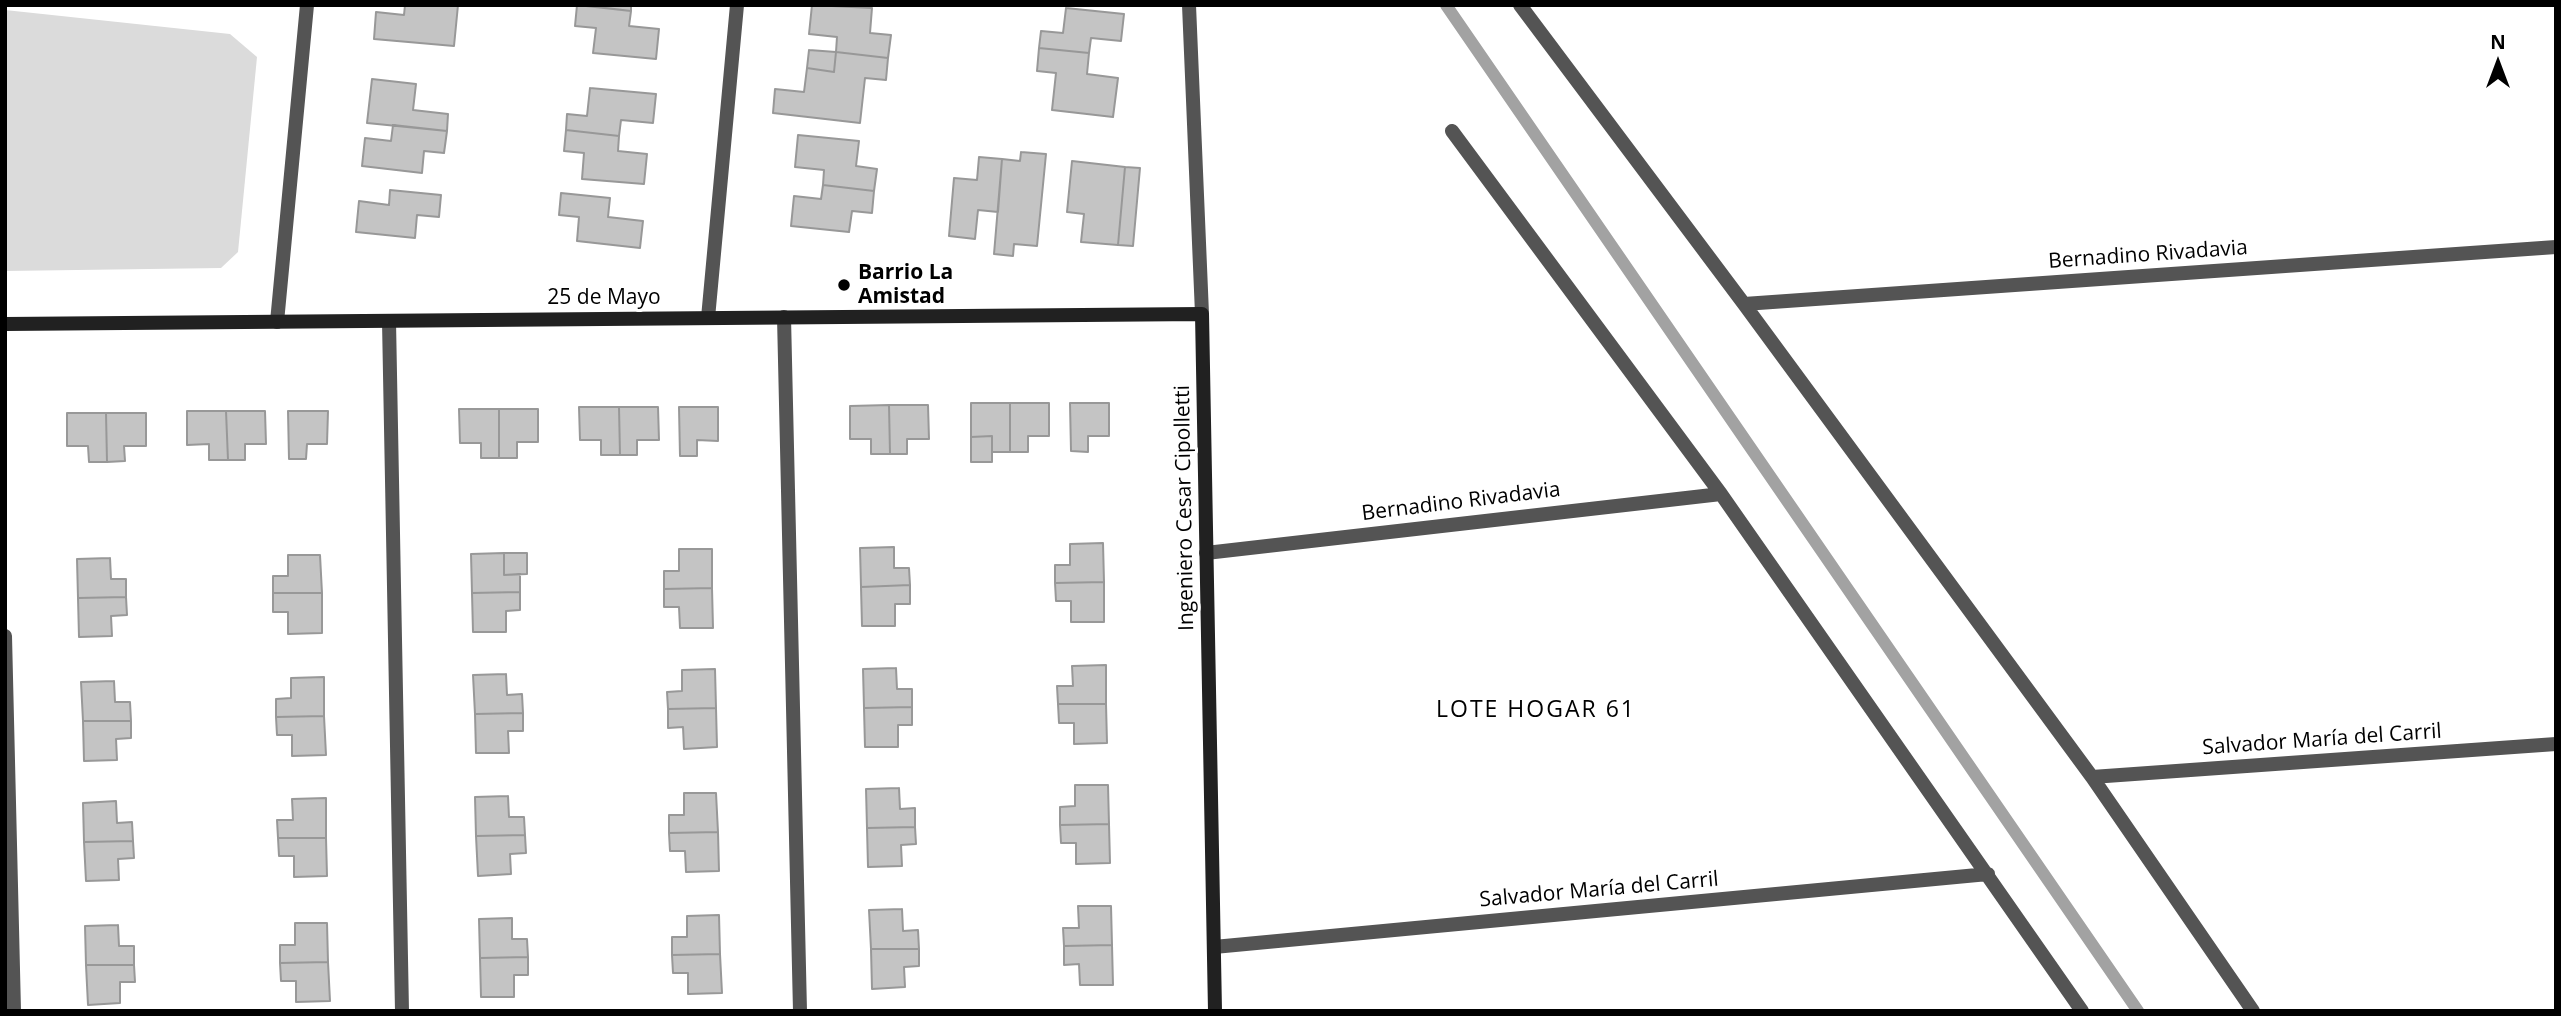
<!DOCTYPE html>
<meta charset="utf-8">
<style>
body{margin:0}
#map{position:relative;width:2561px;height:1016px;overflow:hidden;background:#fff;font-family:"Open Sans",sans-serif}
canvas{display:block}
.frame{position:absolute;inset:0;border:7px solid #000;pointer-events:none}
.north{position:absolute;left:2463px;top:28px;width:70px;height:70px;-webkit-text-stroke:5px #fff;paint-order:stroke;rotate:0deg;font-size:19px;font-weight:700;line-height:28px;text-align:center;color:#000}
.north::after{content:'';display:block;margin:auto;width:24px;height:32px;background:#000;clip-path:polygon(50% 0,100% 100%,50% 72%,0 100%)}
</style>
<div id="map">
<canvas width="2561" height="1016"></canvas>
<div class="frame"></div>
<div class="north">N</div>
</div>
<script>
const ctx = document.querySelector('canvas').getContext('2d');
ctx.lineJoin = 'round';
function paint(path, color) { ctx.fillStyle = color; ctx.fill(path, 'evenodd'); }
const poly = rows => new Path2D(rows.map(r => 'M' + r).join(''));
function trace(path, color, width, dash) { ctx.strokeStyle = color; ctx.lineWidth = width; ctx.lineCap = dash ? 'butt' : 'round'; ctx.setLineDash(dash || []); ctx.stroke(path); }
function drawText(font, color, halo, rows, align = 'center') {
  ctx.font = font + ' "Open Sans",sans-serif'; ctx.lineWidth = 6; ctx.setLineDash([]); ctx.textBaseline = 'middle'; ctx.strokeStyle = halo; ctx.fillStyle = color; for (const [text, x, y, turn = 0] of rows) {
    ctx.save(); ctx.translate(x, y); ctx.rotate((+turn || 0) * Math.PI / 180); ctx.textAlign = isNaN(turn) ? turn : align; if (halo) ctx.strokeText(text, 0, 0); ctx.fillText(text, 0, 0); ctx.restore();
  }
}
paint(poly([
 [5,10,230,34,257,57,238,252,221,268,5,271]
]), '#dbdbdb');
trace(poly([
 [1446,5,2138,1011]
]), '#a2a2a2', 12);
const building = poly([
 [405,5,458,5,454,46,374,39,376,12,404,15,405,5],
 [577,5,631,11,629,26,659,29,656,59,593,53,596,28,575,26,577,5],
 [581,5,631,5,631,11,581,5],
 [812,5,872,8,870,33,891,35,888,58,836,52,837,37,809,34,812,5],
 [1066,8,1124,14,1121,41,1091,38,1089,53,1039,48,1041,31,1063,33,1066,8],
 [1039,48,1089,53,1087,74,1118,78,1113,117,1052,110,1056,73,1037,71,1039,48],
 [809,50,836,52,834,72,807,68,809,50],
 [836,52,888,58,886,80,865,78,860,123,773,113,775,89,804,92,807,68,834,72,836,52],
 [372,79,416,84,413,110,448,114,447,131,367,123,372,79],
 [590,88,656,94,653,123,621,120,619,136,566,130,567,114,587,116,590,88],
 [393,125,447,131,444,153,424,151,422,173,362,166,365,138,391,141,393,125],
 [566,130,619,136,618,151,647,154,644,184,582,179,584,153,564,151,566,130],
 [798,135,859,141,856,166,877,169,874,191,823,185,824,170,795,167,798,135],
 [1021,152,1046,154,1037,246,1014,244,1013,256,994,254,1002,159,1020,161,1021,152],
 [979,157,1002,159,998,212,978,210,975,239,949,236,954,178,977,180,979,157],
 [1072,161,1125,167,1118,245,1081,242,1084,214,1067,212,1072,161],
 [1125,167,1140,168,1133,246,1118,245,1125,167],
 [823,185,874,191,872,213,852,211,849,232,791,226,794,196,821,199,823,185],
 [390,190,441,195,439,217,417,215,415,238,356,232,359,201,389,205,390,190],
 [561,193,610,198,608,217,643,221,640,248,577,241,579,217,559,215,561,193],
 [971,403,1010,403,1010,452,992,452,992,436,971,437,971,403],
 [1010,403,1049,403,1049,436,1028,436,1028,452,1010,452,1010,403],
 [1070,403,1109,403,1109,436,1088,436,1088,452,1071,451,1070,403],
 [889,405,928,405,929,439,907,439,907,454,890,454,889,405],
 [889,405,890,454,871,454,871,439,850,439,850,406,889,405],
 [579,407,619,407,620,455,601,455,601,440,580,440,579,407],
 [619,407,658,407,659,440,637,440,637,455,620,455,619,407],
 [679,407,718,407,718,441,697,440,697,456,680,456,679,407],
 [459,409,499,409,499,458,481,458,481,443,460,443,459,409],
 [499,409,538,409,538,442,517,442,517,458,499,458,499,409],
 [187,411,226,411,228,460,209,460,209,444,187,445,187,411],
 [226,411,265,411,266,444,245,444,245,460,228,460,226,411],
 [288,411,328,411,327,444,307,444,306,459,289,459,288,411],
 [67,413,106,413,107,462,89,462,88,446,67,446,67,413],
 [106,413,146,413,146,446,124,446,125,461,107,462,106,413],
 [992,436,992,462,971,462,971,437,992,436],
 [1103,543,1104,582,1055,583,1055,565,1070,565,1070,544,1103,543],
 [894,547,894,568,909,568,910,585,861,587,860,548,894,547],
 [679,549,712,549,712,588,664,589,664,571,679,571,679,549],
 [504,553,527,553,527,574,504,575,504,553],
 [504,553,504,575,520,574,520,592,472,593,471,554,504,553],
 [288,555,320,555,322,593,273,593,273,576,288,576,288,555],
 [110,558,111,579,126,579,126,597,78,598,77,559,110,558],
 [1104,582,1104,622,1071,622,1071,601,1056,601,1055,583,1104,582],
 [910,585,910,604,895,604,895,626,862,626,861,587,910,585],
 [712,588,713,628,680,628,679,607,664,607,664,589,712,588],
 [520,592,520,610,506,611,506,632,473,632,472,593,520,592],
 [273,593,322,593,322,633,288,634,288,612,273,612,273,593],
 [126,597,127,615,111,616,112,636,79,637,78,598,126,597],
 [1106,665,1106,704,1058,704,1057,686,1073,686,1072,666,1106,665],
 [896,668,897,689,912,689,912,707,864,708,863,669,896,668],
 [715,669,716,708,668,709,667,692,682,691,682,670,715,669],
 [506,674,507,695,522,694,523,713,475,714,473,675,506,674],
 [324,677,324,716,276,717,276,699,291,698,291,678,324,677],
 [114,681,115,702,130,702,131,721,83,721,81,682,114,681],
 [1058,704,1106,704,1107,743,1074,744,1074,723,1059,723,1058,704],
 [912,707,912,725,898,725,898,747,865,747,864,708,912,707],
 [716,708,717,747,684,749,683,727,668,728,668,709,716,708],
 [523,713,523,731,508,731,509,753,476,753,475,714,523,713],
 [324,716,326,755,292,756,292,735,277,735,276,717,324,716],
 [83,721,131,721,131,738,116,739,117,760,84,761,83,721],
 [1075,785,1108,785,1109,824,1060,825,1060,807,1075,806,1075,785],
 [899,788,900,809,915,808,915,827,867,828,866,789,899,788],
 [684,793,716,793,718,832,669,833,669,815,684,815,684,793],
 [508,796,509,817,524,817,525,835,476,836,475,797,508,796],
 [326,798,326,838,278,838,277,820,293,820,292,799,326,798],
 [116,801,117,823,132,822,133,841,84,842,83,803,116,801],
 [1109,824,1110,863,1076,864,1076,843,1061,843,1060,825,1109,824],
 [915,827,916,844,901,845,902,866,868,867,867,828,915,827],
 [718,832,719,871,686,872,685,851,670,851,669,833,718,832],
 [525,835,526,853,510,854,511,874,478,876,476,836,525,835],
 [278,838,326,838,327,876,294,877,294,856,279,856,278,838],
 [133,841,134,858,118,859,119,880,86,881,84,842,133,841],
 [1078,906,1111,906,1112,945,1064,946,1063,928,1079,928,1078,906],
 [902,909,903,931,918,930,919,949,871,949,869,910,902,909],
 [719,915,720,954,672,955,672,937,687,937,687,916,719,915],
 [512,918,512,939,527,939,528,957,480,958,479,919,512,918],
 [295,923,327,923,328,962,280,963,280,945,295,945,295,923],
 [118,925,119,946,134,946,134,965,86,965,85,926,118,925],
 [1112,945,1113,985,1080,985,1079,964,1064,965,1064,946,1112,945],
 [871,949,919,949,919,966,904,967,905,987,872,989,871,949],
 [720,954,722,993,688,994,688,973,673,973,672,955,720,954],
 [528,957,528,975,514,975,514,997,481,997,480,958,528,957],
 [328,962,330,1001,296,1002,296,981,281,981,280,963,328,962],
 [86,965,134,965,135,982,120,982,120,1003,88,1005,86,965]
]);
paint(building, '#c4c4c4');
trace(building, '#989898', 2);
trace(poly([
 [1189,5,1202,314],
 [1520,5,1744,304,2092,777,2253,1011],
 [1452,131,1721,494,2082,1011],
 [1744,304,2556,247],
 [784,317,800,1011],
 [708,318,737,5],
 [389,321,402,1011],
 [277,322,307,5],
 [1206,553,1721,494],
 [5,636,14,1011],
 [2092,777,2556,744],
 [1214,947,1988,874]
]), '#545454', 14);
trace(poly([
 [5,324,1202,314,1215,1011]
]), '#212121', 14);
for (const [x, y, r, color] of [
 [844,285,7,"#000"]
]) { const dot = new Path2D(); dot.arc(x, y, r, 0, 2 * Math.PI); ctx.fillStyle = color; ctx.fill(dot); trace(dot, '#fff', 2.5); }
drawText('21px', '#000', '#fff', [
 ["Bernadino Rivadavia",2148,255,-4],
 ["25 de Mayo",604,298],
 ["Bernadino Rivadavia",1461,502,-7],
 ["Ingeniero Cesar Cipolletti",1185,508,-91],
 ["Salvador María del Carril",2322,740,-4],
 ["Salvador María del Carril",1599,890,-5]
]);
drawText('bold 21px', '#000', '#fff', [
 ["Barrio La",858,273],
 ["Amistad",858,297]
], 'left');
ctx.letterSpacing = '2px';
drawText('23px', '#000', '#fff', [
 ["LOTE HOGAR 61",1536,710]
]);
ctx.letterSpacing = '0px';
</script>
